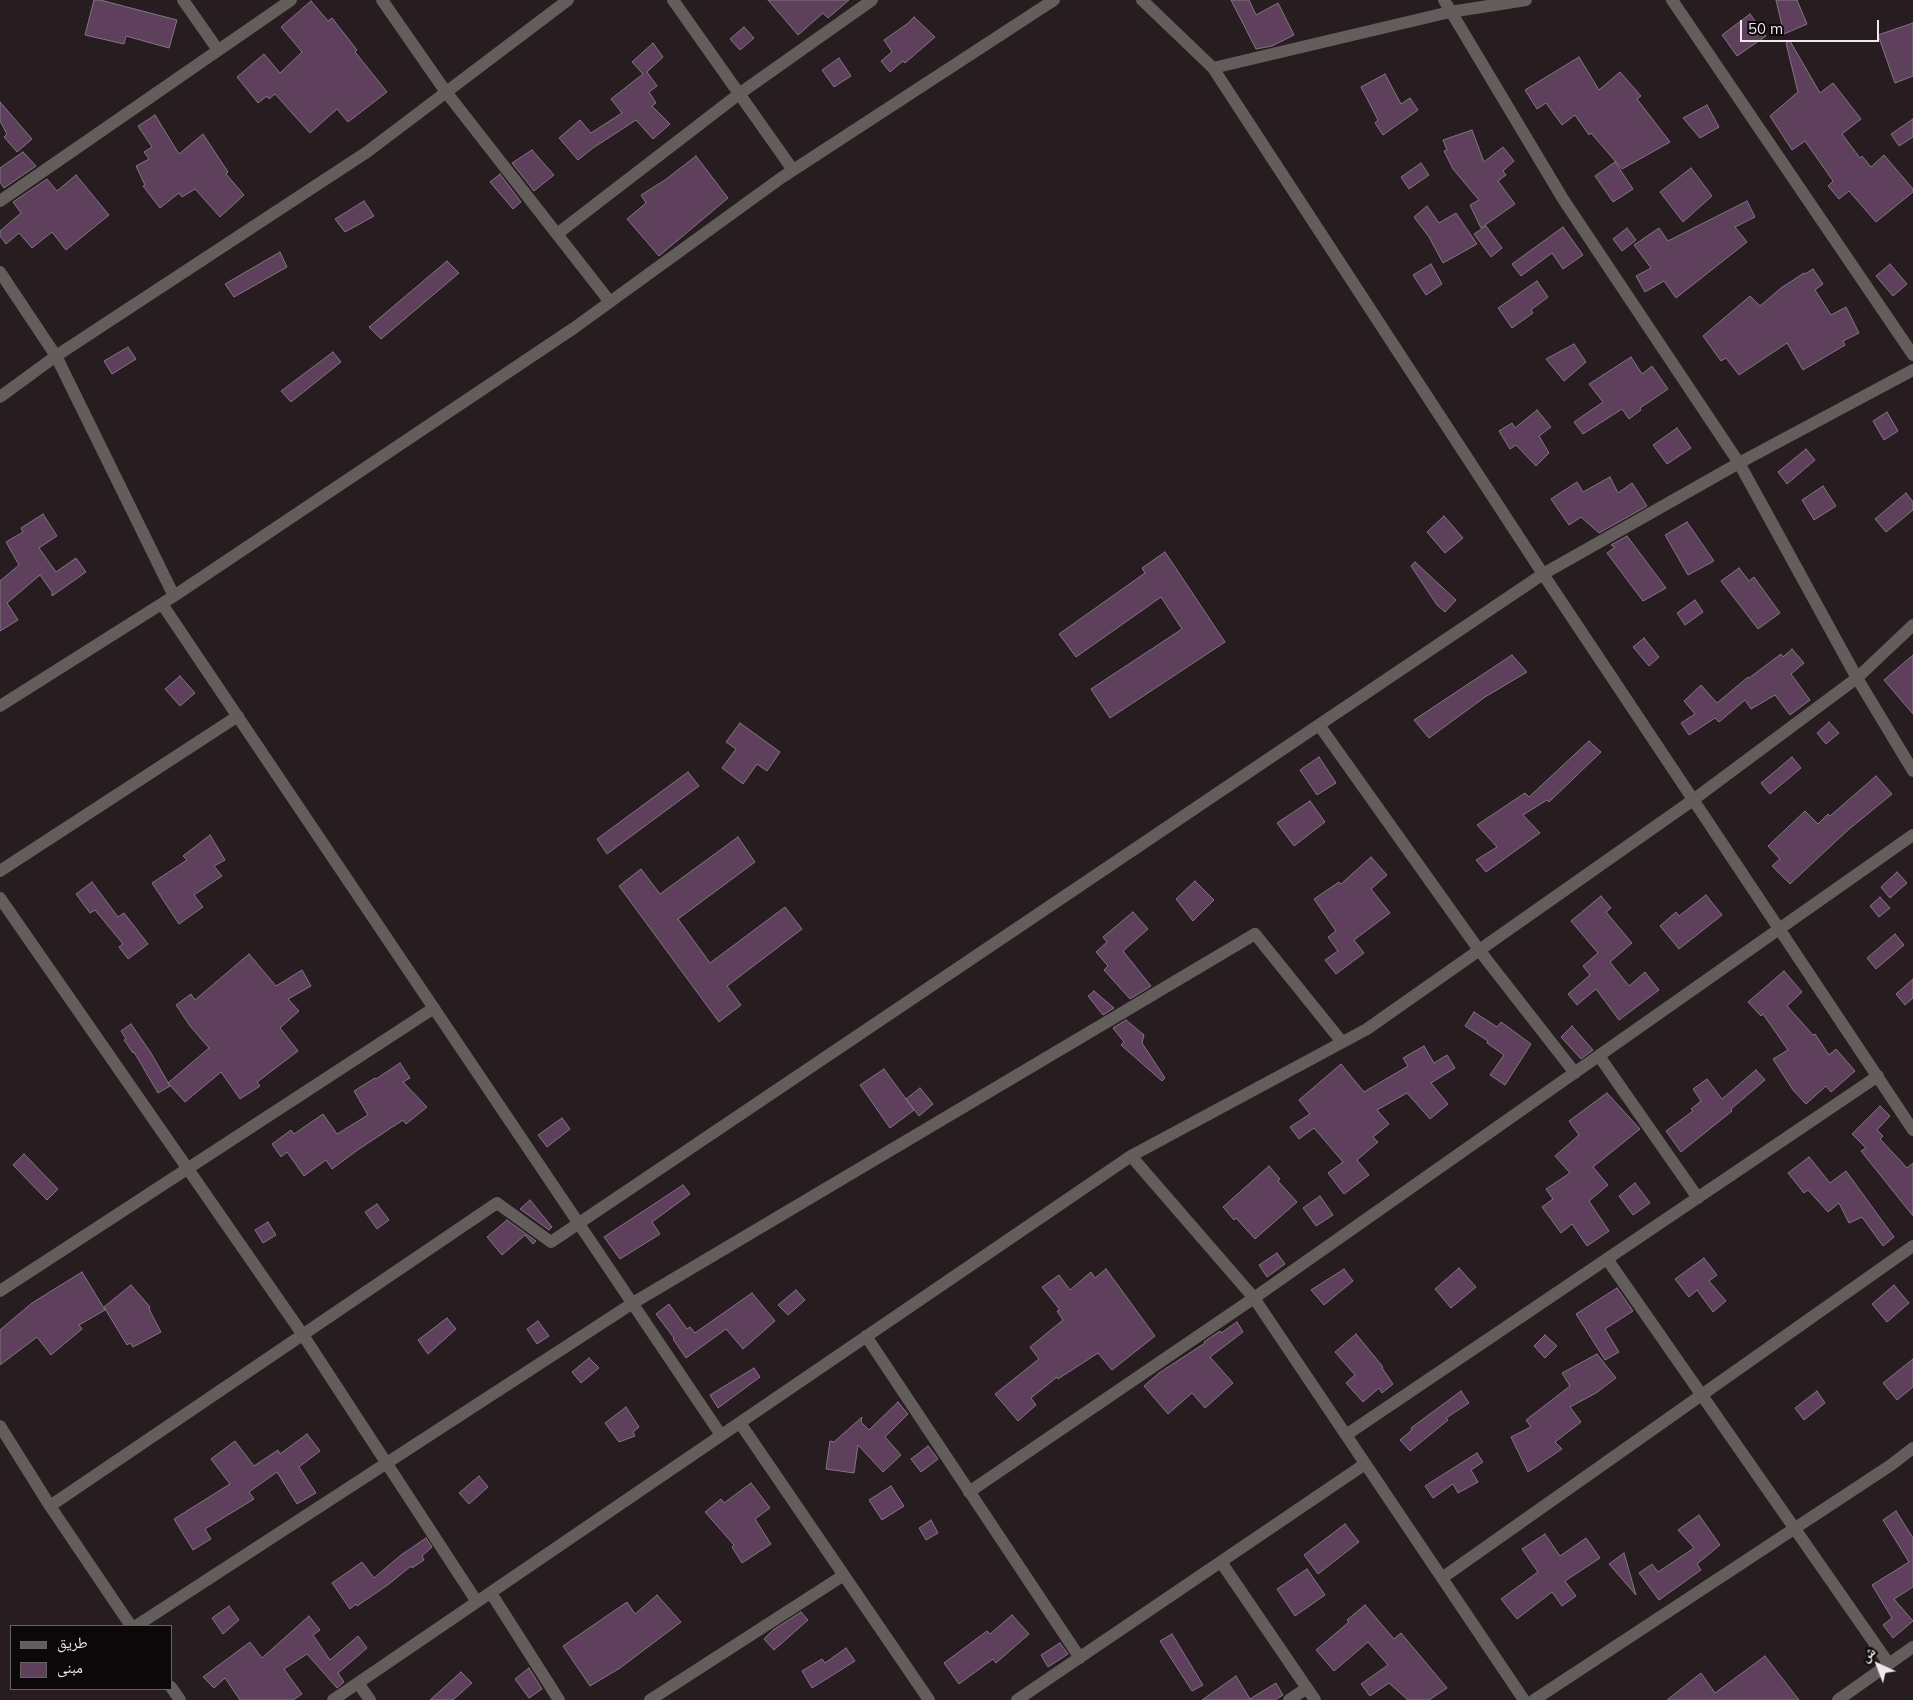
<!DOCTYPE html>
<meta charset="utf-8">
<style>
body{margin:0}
#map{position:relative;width:1913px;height:1700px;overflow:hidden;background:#271c1f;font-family:Mulish,"Noto Naskh Arabic",sans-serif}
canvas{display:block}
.legend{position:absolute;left:10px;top:1625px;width:162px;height:65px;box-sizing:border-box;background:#0c0809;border:1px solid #676263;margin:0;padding:6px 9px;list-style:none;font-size:15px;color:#f0e8ea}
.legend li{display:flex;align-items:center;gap:10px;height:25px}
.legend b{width:25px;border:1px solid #676263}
.north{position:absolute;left:1853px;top:1640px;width:50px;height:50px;-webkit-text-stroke:4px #0c0809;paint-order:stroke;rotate:317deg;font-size:14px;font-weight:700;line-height:20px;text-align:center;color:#f0e8ea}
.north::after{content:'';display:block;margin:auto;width:18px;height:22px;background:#f0e8ea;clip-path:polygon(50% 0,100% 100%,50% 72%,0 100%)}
.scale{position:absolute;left:1740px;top:20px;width:139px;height:22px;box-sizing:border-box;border:2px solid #f0e8ea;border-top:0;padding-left:6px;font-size:15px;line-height:18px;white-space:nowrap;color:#f0e8ea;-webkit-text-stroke:4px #0c0809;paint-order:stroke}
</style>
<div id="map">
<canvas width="1913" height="1700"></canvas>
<ul class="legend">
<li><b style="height:6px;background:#635d5c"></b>طريق</li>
<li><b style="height:14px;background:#5e405d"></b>مبنى</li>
</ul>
<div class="north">ش</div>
<div class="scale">50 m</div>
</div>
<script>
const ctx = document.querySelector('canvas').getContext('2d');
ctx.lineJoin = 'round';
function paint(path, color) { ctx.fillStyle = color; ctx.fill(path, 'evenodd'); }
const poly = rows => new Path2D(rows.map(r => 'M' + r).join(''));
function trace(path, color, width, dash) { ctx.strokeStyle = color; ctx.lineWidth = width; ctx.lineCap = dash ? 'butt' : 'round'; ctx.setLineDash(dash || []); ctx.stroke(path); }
const building = poly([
 [94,0,100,0,177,20,169,48,126,36,124,44,85,35,94,0],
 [768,0,849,0,828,18,823,13,798,35,768,0],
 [1231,0,1249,0,1256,15,1278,3,1294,35,1272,46,1256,49,1231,0],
 [1776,0,1797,0,1807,24,1784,34,1776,0],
 [311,1,328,21,332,18,357,50,355,52,387,92,348,122,337,109,310,133,275,94,269,99,267,96,258,103,237,77,264,54,280,73,302,52,281,27,311,1],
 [1750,14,1766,36,1737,56,1722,35,1750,14],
 [914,17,935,37,905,63,903,61,890,72,881,61,892,52,884,40,907,24,914,17],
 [1913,23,1913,76,1895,83,1878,35,1913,23],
 [744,27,754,38,740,50,730,39,744,27],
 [1790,41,1820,93,1833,83,1861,119,1842,134,1860,158,1862,156,1871,167,1884,155,1913,189,1913,192,1876,222,1849,191,1839,199,1828,186,1833,181,1805,141,1792,150,1770,116,1798,92,1786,43,1790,41],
 [653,43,663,57,647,72,657,86,649,92,656,103,652,106,670,124,653,139,636,120,593,148,578,160,559,138,580,120,591,133,622,113,611,99,643,74,632,62,653,43],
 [1579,57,1599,90,1620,72,1641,96,1637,99,1670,142,1622,169,1591,133,1589,135,1575,115,1562,125,1546,103,1537,109,1525,90,1579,57],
 [839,58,851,76,834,87,822,70,839,58],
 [1385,74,1401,104,1410,98,1418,110,1383,135,1375,123,1378,120,1361,87,1385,74],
 [0,102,32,139,17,152,4,137,7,134,0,121,0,102],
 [1707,105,1719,127,1700,138,1683,118,1707,105],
 [155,115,179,154,203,134,228,172,226,174,244,195,220,217,195,189,182,197,179,193,160,208,143,186,145,185,136,166,149,159,144,152,152,147,138,126,155,115],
 [1913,119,1913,137,1899,146,1891,134,1913,119],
 [1472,130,1484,162,1503,147,1514,161,1503,171,1506,175,1498,181,1515,204,1481,228,1470,205,1479,200,1453,169,1444,151,1447,150,1443,140,1472,130],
 [532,150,554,175,534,191,512,163,532,150],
 [23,152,36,166,4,188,0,182,0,168,23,152],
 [696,156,728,198,659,256,627,219,646,203,641,195,665,180,696,156],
 [1615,162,1633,189,1613,202,1595,176,1615,162],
 [1421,163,1429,175,1409,189,1401,177,1421,163],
 [1691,168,1712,196,1683,222,1660,192,1691,168],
 [500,174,521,202,513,209,490,182,500,174],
 [76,175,109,215,66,250,52,232,32,248,19,233,6,244,0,236,0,231,21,213,13,202,47,179,57,191,76,175],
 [364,201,374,216,345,232,335,219,364,201],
 [1747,201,1755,217,1735,227,1747,242,1676,298,1664,281,1645,292,1636,276,1651,268,1634,245,1659,228,1668,241,1747,201],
 [1427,206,1439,223,1456,213,1477,244,1443,263,1429,237,1414,217,1427,206],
 [1486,226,1502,248,1491,257,1474,234,1486,226],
 [1563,227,1583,255,1563,269,1552,253,1521,276,1512,264,1563,227],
 [1627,228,1636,240,1622,251,1613,239,1627,228],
 [280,252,287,267,234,297,225,284,280,252],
 [447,261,459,273,381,339,369,327,447,261],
 [1431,264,1442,284,1426,295,1413,275,1431,264],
 [1890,264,1907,284,1893,296,1876,276,1890,264],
 [1813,269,1823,284,1815,290,1831,315,1846,307,1859,333,1843,341,1845,345,1803,370,1787,343,1739,375,1726,358,1721,361,1703,336,1750,296,1760,306,1781,288,1804,273,1805,274,1813,269],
 [1537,281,1548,297,1531,310,1533,313,1512,328,1498,308,1537,281],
 [1574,344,1586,362,1564,381,1546,359,1574,344],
 [128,347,136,359,112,374,104,361,128,347],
 [333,352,341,362,291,402,281,391,333,352],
 [1631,357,1642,374,1652,366,1668,389,1640,408,1641,410,1629,419,1622,409,1583,434,1574,422,1603,402,1589,384,1631,357],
 [1537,410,1551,427,1539,436,1549,453,1536,466,1516,445,1510,449,1499,431,1512,423,1515,428,1537,410],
 [1887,412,1898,431,1884,440,1873,421,1887,412],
 [1677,428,1691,448,1667,464,1653,445,1677,428],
 [1806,449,1815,460,1787,484,1778,472,1806,449],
 [1610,477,1618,493,1632,483,1647,506,1599,533,1581,517,1569,525,1551,499,1577,482,1583,492,1610,477],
 [1823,486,1836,506,1814,520,1802,500,1823,486],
 [1906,493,1913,502,1913,510,1886,532,1875,519,1906,493],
 [43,514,57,536,39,548,56,572,76,558,86,572,52,596,52,592,40,575,7,603,18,620,0,631,0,581,19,565,6,542,23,532,21,528,43,514],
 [1444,516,1463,538,1445,553,1427,532,1444,516],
 [1687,522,1714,561,1688,575,1665,535,1687,522],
 [1627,536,1666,588,1643,601,1607,553,1615,547,1611,545,1627,536],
 [1165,552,1225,642,1110,718,1091,689,1182,629,1161,597,1076,657,1059,634,1145,573,1142,568,1165,552],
 [1415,562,1456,600,1445,612,1437,605,1411,566,1415,562],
 [1739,568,1749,581,1754,577,1780,613,1758,629,1721,581,1739,568],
 [1695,600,1703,612,1685,625,1677,613,1695,600],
 [1644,638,1659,657,1649,666,1633,647,1644,638],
 [1792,649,1804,663,1791,674,1810,700,1790,715,1775,695,1751,709,1745,700,1719,722,1715,718,1689,735,1681,723,1695,714,1684,701,1701,685,1717,703,1748,677,1749,678,1781,654,1783,657,1792,649],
 [1512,655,1527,672,1485,697,1429,738,1414,720,1512,655],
 [1913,655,1913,714,1884,680,1913,655],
 [180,676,195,693,180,706,165,689,180,676],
 [1829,722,1839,733,1826,744,1817,733,1829,722],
 [740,723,780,752,767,771,757,764,743,784,722,768,736,749,726,742,740,723],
 [1589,741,1601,752,1549,802,1547,800,1523,815,1540,833,1486,872,1476,860,1497,847,1477,825,1525,793,1529,797,1589,741],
 [1319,757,1336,783,1317,795,1300,770,1319,757],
 [1792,757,1801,768,1770,794,1761,783,1792,757],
 [688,772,699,786,607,854,597,839,688,772],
 [1876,776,1892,794,1848,830,1790,884,1772,866,1780,859,1768,846,1805,811,1818,824,1828,814,1830,816,1876,776],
 [1310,801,1325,822,1294,846,1277,823,1310,801],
 [210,835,225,860,214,866,222,876,194,895,203,907,179,924,152,883,187,860,183,856,210,835],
 [738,837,755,862,678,919,710,963,785,907,802,929,727,986,741,1005,719,1022,619,886,641,869,660,894,738,837],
 [1371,857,1387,875,1371,889,1390,913,1354,940,1364,953,1336,974,1325,960,1338,951,1328,937,1336,931,1314,899,1339,882,1341,884,1371,857],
 [1897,872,1907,883,1890,898,1881,887,1897,872],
 [1195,881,1214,900,1193,921,1176,899,1195,881],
 [92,882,118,917,124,913,148,944,128,959,119,947,123,944,95,910,90,913,76,894,92,882],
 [1706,895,1722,915,1679,949,1660,926,1676,912,1679,916,1706,895],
 [1601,896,1611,908,1606,912,1632,943,1610,962,1629,986,1645,972,1659,990,1619,1020,1596,989,1577,1005,1568,994,1590,975,1583,966,1598,953,1571,921,1601,896],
 [1880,897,1890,908,1879,917,1870,906,1880,897],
 [1133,912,1148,929,1123,951,1151,986,1130,999,1104,970,1108,966,1096,952,1107,942,1103,937,1133,912],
 [1895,934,1904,945,1876,969,1867,958,1895,934],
 [249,954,276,986,302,970,311,986,288,999,299,1011,280,1028,298,1051,257,1082,260,1086,240,1099,221,1072,185,1102,168,1083,209,1048,190,1026,176,1005,191,994,195,1000,249,954],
 [1784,971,1802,992,1787,1006,1813,1035,1815,1034,1829,1055,1836,1049,1855,1071,1831,1092,1826,1086,1806,1104,1793,1090,1773,1059,1788,1050,1763,1014,1761,1016,1748,1002,1784,971],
 [1913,979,1913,998,1905,1005,1896,994,1913,979],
 [1094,991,1114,1008,1103,1015,1088,996,1094,991],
 [1474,1012,1497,1027,1501,1022,1531,1044,1505,1085,1490,1075,1504,1055,1487,1043,1488,1041,1465,1026,1474,1012],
 [1126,1020,1144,1035,1142,1043,1165,1078,1162,1081,1121,1045,1124,1042,1113,1028,1126,1020],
 [131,1024,151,1053,170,1086,158,1093,134,1052,133,1053,124,1040,126,1039,121,1031,131,1024],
 [1572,1026,1593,1050,1581,1059,1561,1037,1572,1026],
 [1424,1046,1434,1063,1447,1055,1455,1068,1431,1083,1448,1104,1430,1119,1407,1093,1377,1110,1389,1124,1373,1137,1378,1142,1357,1160,1369,1175,1344,1194,1328,1173,1343,1162,1314,1128,1299,1139,1290,1127,1310,1114,1299,1100,1341,1064,1364,1092,1408,1066,1403,1058,1424,1046],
 [400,1063,410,1078,403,1082,427,1107,406,1124,403,1120,359,1149,332,1169,326,1160,304,1176,287,1152,281,1157,272,1144,291,1130,294,1134,323,1114,337,1134,368,1115,354,1091,375,1078,376,1079,400,1063],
 [884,1069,914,1110,890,1128,860,1085,884,1069],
 [1756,1070,1765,1080,1731,1109,1732,1111,1681,1152,1666,1131,1693,1111,1691,1109,1701,1101,1693,1089,1707,1079,1722,1099,1756,1070],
 [920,1088,933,1104,919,1116,906,1099,920,1088],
 [1607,1093,1640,1129,1593,1167,1608,1185,1589,1201,1609,1231,1587,1246,1572,1224,1561,1233,1542,1207,1553,1199,1546,1189,1570,1173,1555,1156,1579,1135,1569,1121,1607,1093],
 [1880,1106,1890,1116,1877,1130,1883,1136,1880,1139,1907,1168,1913,1163,1913,1216,1861,1151,1866,1148,1852,1134,1880,1106],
 [562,1118,570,1129,547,1147,538,1135,562,1118],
 [24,1154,58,1189,47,1200,13,1165,24,1154],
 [1809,1157,1830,1183,1846,1171,1894,1237,1883,1246,1862,1217,1849,1223,1839,1203,1828,1212,1808,1190,1804,1193,1788,1173,1809,1157],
 [1269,1166,1280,1179,1278,1181,1297,1202,1255,1239,1236,1218,1234,1220,1223,1207,1269,1166],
 [1635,1183,1650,1203,1633,1215,1619,1196,1635,1183],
 [683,1185,690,1194,652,1222,660,1234,620,1259,604,1237,683,1185],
 [1320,1196,1333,1215,1316,1226,1303,1208,1320,1196],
 [530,1200,552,1227,549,1230,520,1209,530,1200],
 [377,1204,389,1220,377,1229,365,1212,377,1204],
 [507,1220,536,1241,533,1244,525,1235,502,1255,487,1237,507,1220],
 [268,1222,276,1235,263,1243,255,1230,268,1222],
 [1277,1253,1285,1264,1267,1277,1259,1265,1277,1253],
 [1704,1258,1717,1275,1709,1281,1726,1301,1713,1312,1697,1290,1689,1297,1675,1279,1704,1258],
 [1459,1268,1476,1287,1451,1308,1435,1289,1459,1268],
 [1106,1269,1155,1336,1112,1370,1098,1353,1058,1379,1057,1377,1031,1398,1036,1405,1018,1421,995,1394,1039,1359,1030,1347,1063,1320,1057,1311,1060,1310,1042,1287,1059,1275,1070,1290,1091,1272,1095,1278,1106,1269],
 [1344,1269,1353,1281,1324,1305,1311,1290,1344,1269],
 [82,1272,105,1310,79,1325,82,1329,51,1355,37,1337,0,1365,0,1330,32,1303,82,1272],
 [131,1285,150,1307,149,1309,161,1332,133,1347,130,1343,127,1345,104,1307,131,1285],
 [1894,1285,1909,1303,1887,1322,1872,1304,1894,1285],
 [1617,1288,1633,1311,1605,1329,1619,1352,1605,1360,1576,1314,1617,1288],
 [796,1290,805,1300,788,1315,778,1305,796,1290],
 [752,1293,775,1321,743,1349,726,1329,686,1358,673,1339,674,1338,656,1314,669,1304,687,1329,690,1327,695,1333,752,1293],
 [447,1318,456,1329,428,1354,418,1340,447,1318],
 [538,1321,549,1336,537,1344,527,1329,538,1321],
 [1237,1322,1243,1332,1210,1357,1233,1383,1205,1408,1192,1393,1168,1414,1144,1386,1159,1373,1205,1343,1204,1342,1220,1331,1221,1333,1237,1322],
 [1356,1334,1383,1367,1382,1368,1393,1384,1382,1393,1379,1388,1363,1402,1346,1383,1355,1375,1335,1352,1356,1334],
 [1545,1335,1557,1346,1545,1358,1534,1346,1545,1335],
 [1597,1354,1616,1378,1596,1393,1570,1407,1581,1422,1555,1442,1562,1449,1528,1472,1511,1437,1531,1427,1526,1420,1570,1386,1562,1373,1597,1354],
 [589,1358,599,1368,581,1383,572,1372,589,1358],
 [1913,1359,1913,1387,1897,1400,1883,1383,1913,1359],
 [754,1368,760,1377,718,1408,710,1395,754,1368],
 [1461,1391,1469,1403,1446,1418,1448,1420,1410,1451,1400,1440,1412,1430,1411,1428,1461,1391],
 [1817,1391,1825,1403,1804,1420,1795,1408,1817,1391],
 [898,1402,908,1414,885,1437,901,1455,883,1472,858,1445,854,1473,826,1469,830,1441,834,1442,862,1417,861,1422,869,1430,898,1402],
 [626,1407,639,1427,633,1432,635,1436,619,1442,605,1423,626,1407],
 [307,1434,320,1451,299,1467,316,1493,297,1504,277,1472,249,1492,254,1499,205,1529,211,1539,193,1550,174,1519,230,1484,211,1459,235,1441,254,1466,278,1450,280,1454,307,1434],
 [928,1446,938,1459,921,1472,911,1459,928,1446],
 [1477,1453,1483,1462,1471,1470,1478,1482,1458,1493,1453,1484,1433,1498,1425,1486,1477,1453],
 [479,1476,488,1487,469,1504,459,1493,479,1476],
 [751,1483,770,1508,755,1519,771,1544,742,1563,732,1547,734,1545,705,1512,721,1499,724,1503,751,1483],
 [891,1486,904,1506,882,1520,869,1500,891,1486],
 [1896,1511,1913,1538,1913,1587,1894,1599,1913,1621,1893,1638,1883,1625,1892,1618,1872,1585,1909,1562,1883,1520,1896,1511],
 [1699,1515,1720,1545,1697,1564,1701,1570,1659,1600,1639,1573,1652,1564,1658,1572,1694,1548,1678,1530,1699,1515],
 [931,1520,938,1533,926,1540,919,1528,931,1520],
 [1345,1524,1359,1542,1318,1574,1304,1555,1345,1524],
 [1545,1534,1560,1556,1586,1538,1600,1558,1565,1581,1576,1596,1562,1606,1552,1592,1517,1619,1501,1599,1538,1572,1522,1549,1545,1534],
 [426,1538,432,1547,422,1556,424,1560,412,1568,411,1566,389,1584,357,1606,356,1604,350,1609,332,1583,362,1562,374,1578,401,1555,426,1538],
 [1624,1553,1636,1595,1609,1564,1624,1553],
 [1307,1569,1325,1595,1295,1616,1277,1589,1307,1569],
 [657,1595,681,1622,620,1668,590,1686,563,1646,627,1602,635,1614,657,1595],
 [1365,1605,1394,1639,1401,1633,1447,1688,1429,1700,1408,1700,1389,1683,1370,1696,1361,1684,1388,1665,1368,1642,1334,1671,1316,1650,1349,1622,1347,1620,1365,1605],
 [229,1606,239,1620,223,1634,212,1618,229,1606],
 [801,1612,808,1620,774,1650,764,1639,773,1630,801,1612],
 [1012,1615,1029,1634,996,1663,993,1659,959,1684,944,1663,987,1631,990,1634,1012,1615],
 [309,1616,320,1630,313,1635,330,1660,358,1636,367,1648,338,1673,344,1682,337,1688,307,1654,284,1669,302,1694,293,1700,240,1700,225,1678,214,1688,203,1677,250,1642,262,1658,309,1616],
 [1172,1634,1203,1685,1192,1691,1160,1641,1172,1634],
 [1060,1643,1068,1654,1048,1667,1041,1655,1060,1643],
 [846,1648,855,1661,812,1688,802,1671,822,1659,825,1663,846,1648],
 [1765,1656,1799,1700,1667,1700,1701,1673,1715,1693,1765,1656],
 [529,1668,542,1689,529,1698,515,1679,529,1668],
 [461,1672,472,1683,453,1700,430,1700,461,1672],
 [1236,1676,1250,1699,1276,1683,1283,1695,1275,1700,1202,1700,1236,1676]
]);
paint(building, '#5e405d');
trace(building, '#817780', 1);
trace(poly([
 [183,0,218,50],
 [382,0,446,92,610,302],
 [673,0,793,170],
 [1142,0,1213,68,1543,574,1913,1130],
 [1444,0,1563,199,1739,463,1857,678,1913,771],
 [1672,0,1913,355],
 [1213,68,1450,12,1526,0],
 [0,201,291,0],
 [557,234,739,94,872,0],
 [0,272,56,356,174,596],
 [0,397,56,356,367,152,568,0],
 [162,604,721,1435],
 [0,706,174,596,574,328,781,178,1054,0],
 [1319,725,1479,950,1575,1073],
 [0,871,238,716],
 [0,898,303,1335,477,1602],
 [1599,1056,1698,1198],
 [1131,1156,1254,1298,1524,1700],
 [1607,1259,1889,1664],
 [0,1291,434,1008],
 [866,1336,1080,1658],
 [740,1423,929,1700],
 [0,1426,50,1506,131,1626],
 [1346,1435,1878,1076],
 [969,1492,1254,1298,1913,835],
 [50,1506,497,1203,551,1242,1543,574,1739,463,1913,370],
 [1221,1562,1315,1700],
 [1442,1578,1913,1246],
 [491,1593,559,1700],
 [136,1626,633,1303,1255,934,1342,1042],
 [358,1683,370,1700],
 [171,1687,180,1700],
 [333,1700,1131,1156,1367,1029,1693,800,1857,678,1913,625],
 [650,1700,844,1575],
 [1017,1700,1365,1464],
 [1289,1700,1307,1688],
 [1534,1700,1891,1465,1913,1448],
 [1838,1700,1913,1647]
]), '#635d5c', 12);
</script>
